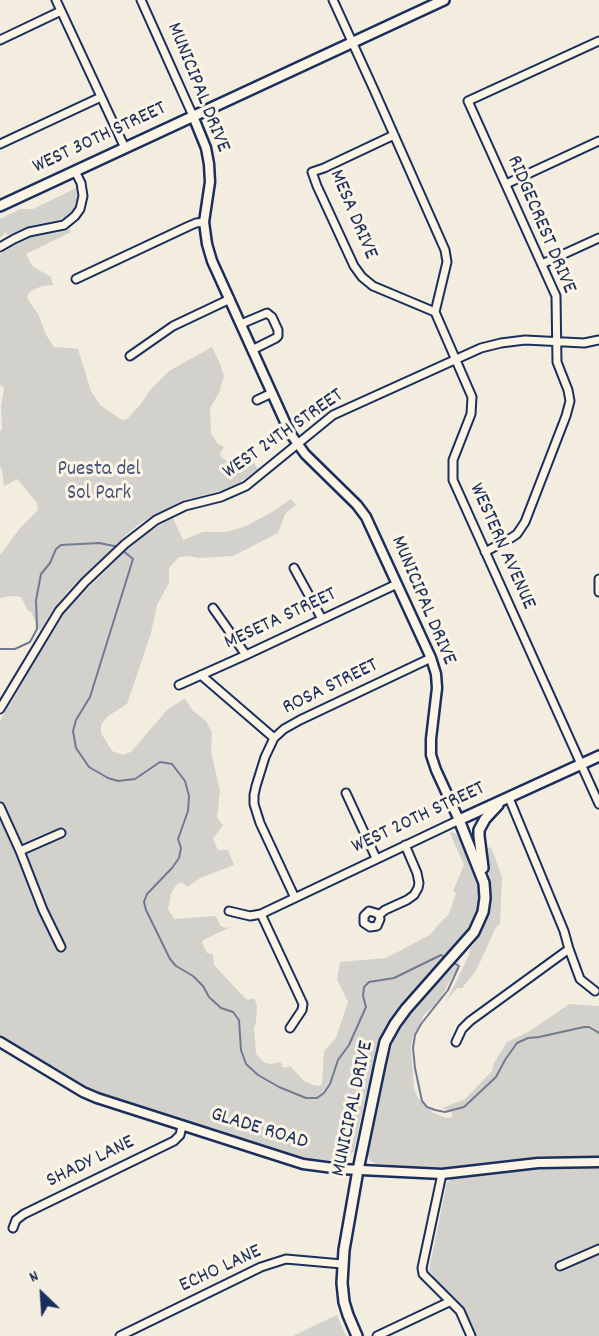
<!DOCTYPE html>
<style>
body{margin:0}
#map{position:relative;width:599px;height:1336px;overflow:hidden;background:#f3ede0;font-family:Dekko,sans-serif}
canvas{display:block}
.north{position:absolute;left:12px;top:1264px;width:60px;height:60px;-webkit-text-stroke:4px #fcf5e5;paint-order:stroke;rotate:335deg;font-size:16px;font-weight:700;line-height:24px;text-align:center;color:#1b2f5e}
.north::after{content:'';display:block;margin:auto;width:21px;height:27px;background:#1b2f5e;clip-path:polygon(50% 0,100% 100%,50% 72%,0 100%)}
</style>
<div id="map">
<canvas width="599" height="1336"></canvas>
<div class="north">N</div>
</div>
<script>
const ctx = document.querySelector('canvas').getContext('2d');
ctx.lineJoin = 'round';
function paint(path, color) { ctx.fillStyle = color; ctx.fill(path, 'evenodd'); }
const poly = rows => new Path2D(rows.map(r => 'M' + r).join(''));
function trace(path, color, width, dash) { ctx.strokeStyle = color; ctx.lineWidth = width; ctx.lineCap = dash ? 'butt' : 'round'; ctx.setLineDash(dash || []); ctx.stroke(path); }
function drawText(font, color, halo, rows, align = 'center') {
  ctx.font = font + ' Dekko,sans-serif'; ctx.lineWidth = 6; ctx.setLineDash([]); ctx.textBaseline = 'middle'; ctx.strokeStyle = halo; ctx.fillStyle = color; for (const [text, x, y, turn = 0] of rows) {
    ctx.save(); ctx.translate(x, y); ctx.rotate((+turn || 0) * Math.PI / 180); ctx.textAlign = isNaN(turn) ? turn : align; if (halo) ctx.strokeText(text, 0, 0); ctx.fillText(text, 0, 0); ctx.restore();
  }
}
paint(poly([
 [76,188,77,198,75,205,72,212,63,219,33,225,7,235,6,232,0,238,0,219,20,209,33,209],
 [70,229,71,232,26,254,32,266,51,277,53,285,42,286,33,290,28,294,27,298,39,316,46,335,54,347,78,349,91,391,100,405,120,419,124,420,128,418,141,404,150,390,169,371,212,347,220,364,224,376,219,393,210,408,211,434,218,444,224,447,220,453,221,457,231,464,239,462,251,456,254,463,258,469,236,485,223,490,181,501,158,513,139,524,126,535,68,591,51,612,40,631,31,612,28,611,21,597,11,596,0,598,0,555,20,528,38,510,37,503,17,479,4,486,2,471,0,466,0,432,2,429,1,407,4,388,0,385,0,254,28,238,61,232],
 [291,499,296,505,285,514,278,533,233,556,198,558,189,556,179,557,169,568,169,583,157,605,151,633,127,704,108,716,101,725,101,733,112,751,123,755,131,752,168,709,181,701,185,699,193,711,206,721,212,732,211,752,220,791,217,818,223,825,213,839,218,850,228,850,234,865,200,878,187,887,182,882,177,884,171,893,168,909,174,919,216,916,221,926,226,928,233,926,203,940,202,943,207,953,213,954,214,965,245,998,248,1000,252,998,255,1000,257,1006,256,1022,254,1028,256,1054,265,1063,271,1064,281,1062,282,1067,284,1068,290,1066,304,1081,313,1085,319,1086,322,1084,324,1051,336,1038,348,1002,337,980,340,962,386,958,430,935,438,925,449,914,456,893,453,891,464,865,452,838,450,832,455,833,458,836,477,882,479,902,476,915,466,936,406,1000,388,1025,380,1044,364,1103,354,1151,347,1159,339,1161,303,1159,96,1091,82,1085,0,1036,0,721,42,649,64,614,86,590,133,544,149,531,173,518,183,540,203,532,226,532,246,526,272,512],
 [491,847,502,877,500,924,496,927,476,971,462,988,457,988,446,1002,456,982,469,955,470,949,480,935,486,920,491,891,485,849],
 [460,960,457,969,451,978,439,1002,424,1015,413,1037,411,1047,414,1089,417,1096,423,1104,432,1112,446,1118,453,1117,451,1111,442,1108,465,1099,492,1071,494,1063,507,1042,530,1031,569,1004,599,1006,599,1156,539,1156,451,1168,432,1168,376,1164,370,1161,368,1155,388,1057,397,1033,413,1010],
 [538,1168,599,1168,599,1336,476,1336,462,1305,441,1286,429,1270,447,1182,452,1179],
 [337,1315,346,1336,293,1336,324,1321]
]), '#d3d1cc');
trace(poly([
 [0,649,15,649,30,642,37,629,36,600,41,574,50,563,56,549,61,545,99,543,114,546,121,549,133,559,90,697,76,720,73,731,76,748,89,767,108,778,118,781,135,779,160,762,172,764,185,781,189,796,188,811,178,839,181,848,179,858,172,868,147,894,144,902,146,910,170,959,176,966,193,976,203,986,209,997,221,1008,233,1012,239,1020,241,1050,246,1064,258,1075,279,1087,306,1098,317,1098,324,1093,330,1084,338,1060,349,1045,366,1007,363,996,364,987,369,982,394,978,441,955,448,959],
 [452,962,459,966,448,990,421,1024,415,1035,413,1048,415,1068,422,1101,427,1107,435,1110,445,1112,464,1107,496,1077,505,1060,517,1043,528,1038,539,1037,584,1027,589,1027,599,1033]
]), '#707a91', 2);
const minor = poly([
 [56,0,125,148],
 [141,0,193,116],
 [333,0,375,92,445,250,447,262,435,312,472,397,471,414,453,460,453,480,599,804],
 [0,40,61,11],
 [394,135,324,168,312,172,317,186,354,266,362,277,373,286,435,312],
 [0,144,101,97],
 [506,184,599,141],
 [0,247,14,239,29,232,64,225,75,216,80,209,83,196,81,183,75,171],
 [542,264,599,238],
 [76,279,189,226,196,223,204,222],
 [241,324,267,313,272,317,278,330,278,336,276,338,252,350],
 [130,356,173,326,230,299],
 [257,400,272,393],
 [485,552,511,538,517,534,525,522,566,416,570,401,568,390,557,362,556,296,468,101,599,41],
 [294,568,322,619],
 [599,579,599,592],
 [213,608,246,655],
 [201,675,274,738],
 [179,685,246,655,397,584],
 [0,709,59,611,85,582,125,544,156,520,185,506,221,497,246,486,333,415,481,348,501,343,525,340,584,343,599,340],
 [346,793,376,858],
 [509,798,564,931,569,949,580,979,595,991],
 [0,807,20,851,43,910,61,947],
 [20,851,61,833],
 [295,898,260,823,254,804,254,795,256,786,265,757,274,738,284,729,300,720,431,658],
 [229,911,250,916,261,914,459,820],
 [261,914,303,1004,302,1010,290,1028],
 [379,915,376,913,369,911,364,916,364,923,370,927,377,926,380,919,379,915,385,910,407,900,414,895,418,888,419,883,417,873,405,845],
 [456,1042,462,1029,470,1021,569,949],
 [442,1174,422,1268,423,1274,460,1311,471,1336],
 [13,1228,16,1220,24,1214,174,1141,180,1135,182,1126],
 [560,1266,599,1249],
 [120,1336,261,1267,286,1259,342,1264],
 [377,1336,449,1302]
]);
const tertiary = poly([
 [193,116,206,148,209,164,210,182,204,222,207,244,212,261,290,433,305,454,357,505,366,517,431,658,436,674,437,688,431,739,431,755,436,770,459,820],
 [0,1042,83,1092,97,1098,303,1164,341,1169,442,1174,538,1163,599,1162]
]);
const secondary = poly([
 [0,206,444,0],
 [483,868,479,836,479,830,485,819,498,805],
 [357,1336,348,1315,344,1302,342,1283,344,1250,358,1170,380,1064,385,1042,395,1024,406,1009,474,932,483,912,485,898,484,883,459,820,599,756]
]);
trace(minor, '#1b2f5e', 11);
trace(tertiary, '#1b2f5e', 13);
trace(secondary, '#1b2f5e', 14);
trace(minor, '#fcf5e5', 7);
trace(tertiary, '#fcf5e5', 8);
trace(secondary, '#fcf5e5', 9);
drawText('21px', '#1b2f5e', '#fcf5e5', [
 ["MUNICIPAL DRIVE",197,88,68],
 ["WEST 30TH STREET",100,139,-25],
 ["MESA DRIVE",352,215,67],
 ["RIDGECREST DRIVE",540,225,67],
 ["WEST 24TH STREET",284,435,-35],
 ["WESTERN AVENUE",501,547,66],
 ["MUNICIPAL DRIVE",422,601,67],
 ["MESETA STREET",281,620,-25],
 ["ROSA STREET",331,688,-26],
 ["WEST 20TH STREET",419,819,-25],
 ["MUNICIPAL DRIVE",354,1109,-78],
 ["GLADE ROAD",259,1130,17],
 ["SHADY LANE",91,1163,-26],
 ["ECHO LANE",221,1270,-25]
]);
drawText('21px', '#49587a', '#fcf5e5', [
 ["Puesta del",99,471],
 ["Sol Park",99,495]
]);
</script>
